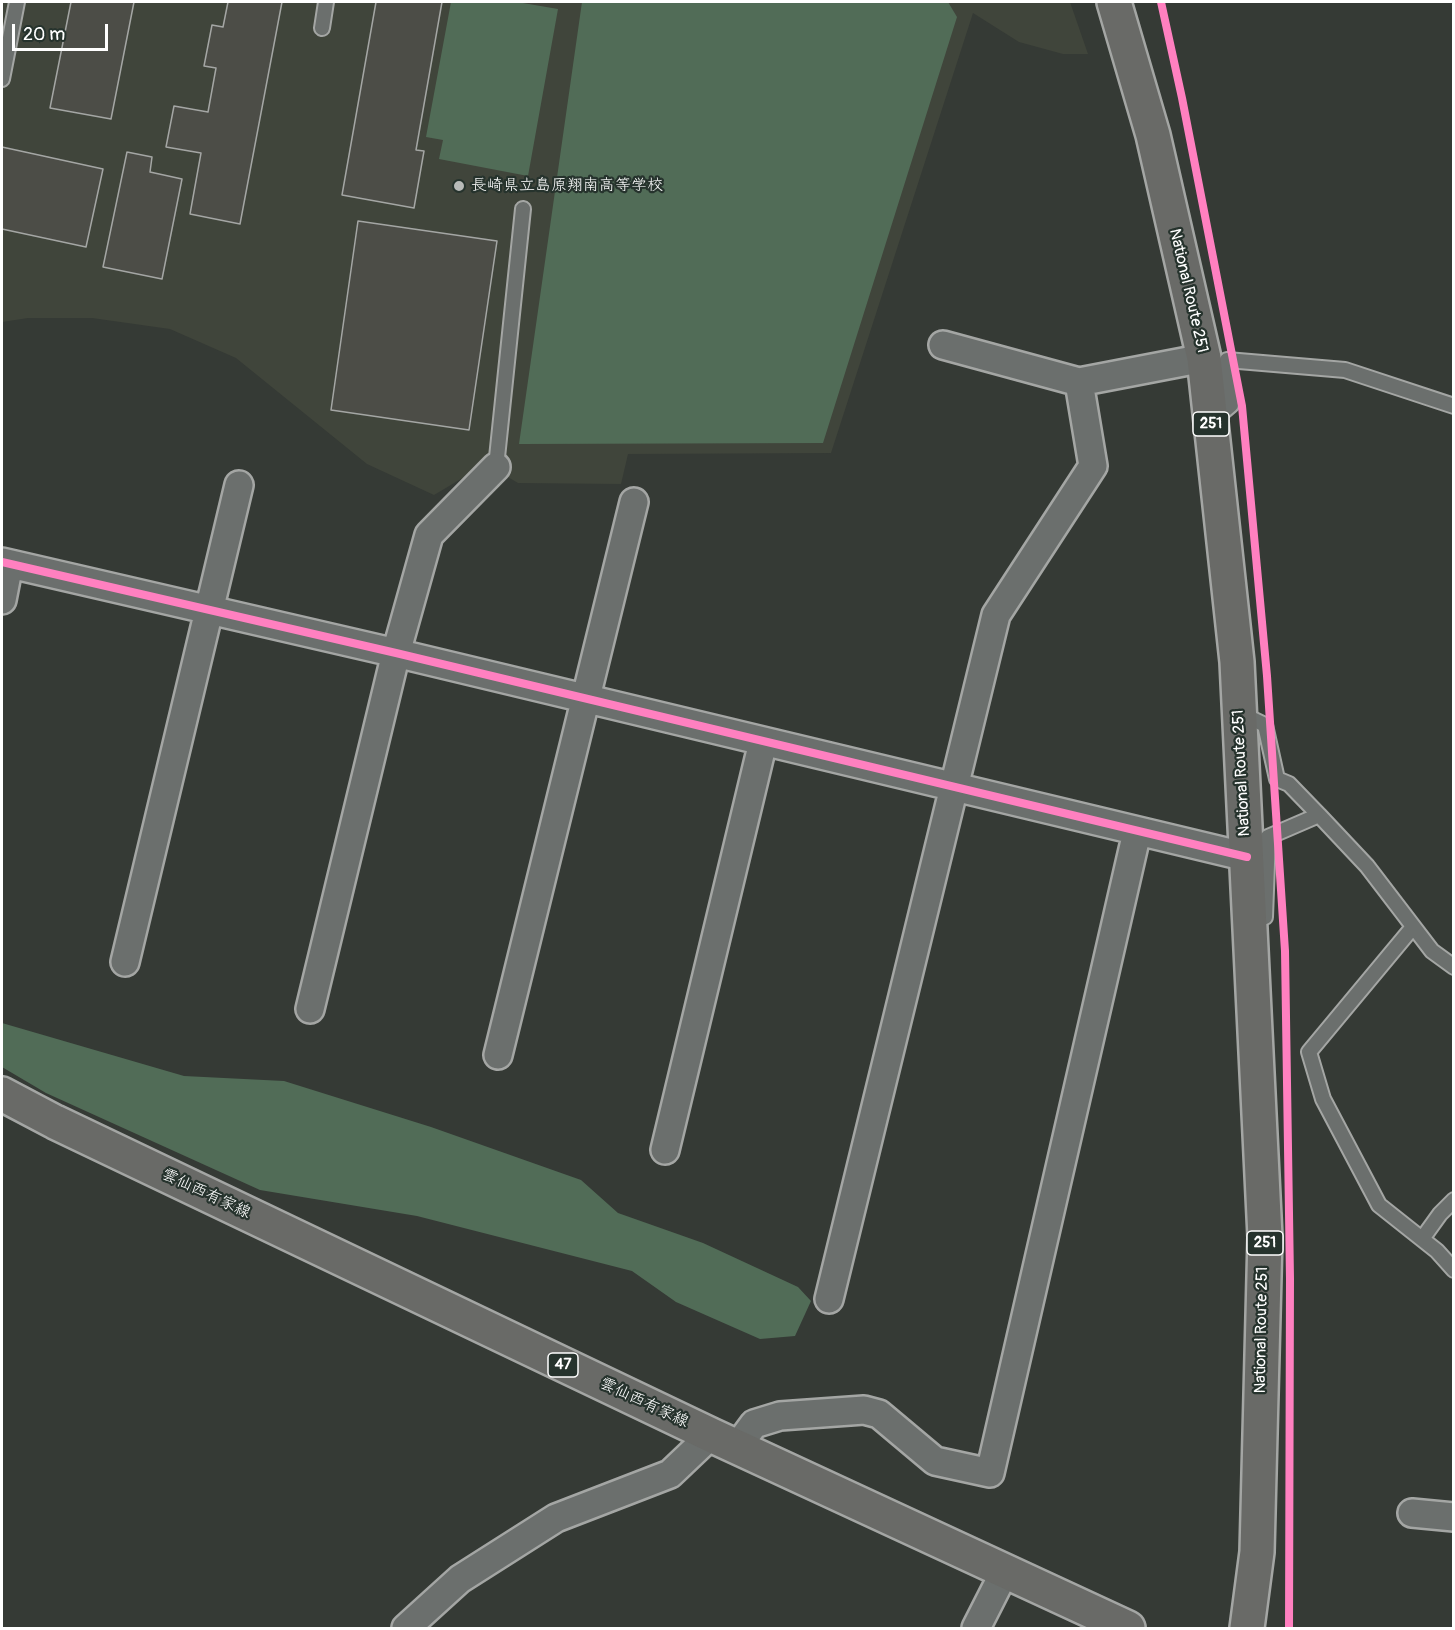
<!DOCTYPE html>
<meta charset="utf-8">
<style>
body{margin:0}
#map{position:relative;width:1455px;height:1630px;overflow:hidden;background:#353a35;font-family:Pangolin,sans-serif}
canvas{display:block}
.frame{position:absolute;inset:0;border:3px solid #fff;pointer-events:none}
.scale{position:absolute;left:12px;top:24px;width:96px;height:27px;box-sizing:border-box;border:3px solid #fff;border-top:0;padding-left:8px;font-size:18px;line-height:21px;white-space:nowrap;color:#fff;-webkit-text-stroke:4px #26332d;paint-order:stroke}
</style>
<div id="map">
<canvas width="1455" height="1630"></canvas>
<div class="frame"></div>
<div class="scale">20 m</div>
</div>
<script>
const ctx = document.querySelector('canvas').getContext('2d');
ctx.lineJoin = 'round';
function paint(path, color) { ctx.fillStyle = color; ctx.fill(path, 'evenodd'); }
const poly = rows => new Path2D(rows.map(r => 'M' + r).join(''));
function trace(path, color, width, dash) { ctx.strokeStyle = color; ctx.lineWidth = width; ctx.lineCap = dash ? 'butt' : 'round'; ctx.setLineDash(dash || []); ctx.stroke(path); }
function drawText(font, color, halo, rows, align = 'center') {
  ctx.font = font + ' Pangolin,"Klee One",sans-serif'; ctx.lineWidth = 4.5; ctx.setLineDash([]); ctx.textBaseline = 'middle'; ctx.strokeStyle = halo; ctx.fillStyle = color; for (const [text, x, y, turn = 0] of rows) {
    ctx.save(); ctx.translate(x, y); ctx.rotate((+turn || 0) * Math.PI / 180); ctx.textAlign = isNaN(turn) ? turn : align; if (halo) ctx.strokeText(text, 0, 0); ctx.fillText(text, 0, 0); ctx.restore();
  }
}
paint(poly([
 [2,2,1070,2,1088,54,1063,54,1019,42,973,13,831,453,628,454,621,484,518,483,486,464,434,495,367,464,236,358,170,329,92,318,28,318,2,322]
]), '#40453b');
paint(poly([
 [451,2,517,2,558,9,528,176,439,159,443,140,426,137],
 [582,2,948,2,957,17,823,443,519,444],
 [2,1023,184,1076,284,1081,431,1127,581,1180,618,1213,703,1243,798,1287,811,1301,795,1336,760,1339,676,1302,632,1271,417,1216,260,1190,46,1093,2,1067]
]), '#516c57');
const building = poly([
 [71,2,134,2,111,119,50,108,71,2],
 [228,2,282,2,240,224,190,214,201,153,166,147,174,106,208,112,216,68,204,66,212,25,223,27,228,2],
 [376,2,442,2,416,150,424,151,414,208,342,195,376,2],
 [2,147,103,169,86,247,2,229,2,147],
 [127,152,152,157,150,172,182,179,162,279,103,267,127,152],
 [358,221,497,241,469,430,331,410,358,221]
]);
paint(building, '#4c4d47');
trace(building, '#a4a6a4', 1.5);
const lane = poly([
 [322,28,326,2],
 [2,79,17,2],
 [1212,421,1231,405,1227,360,1345,370,1454,406],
 [496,467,523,209],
 [1242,714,1265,725,1277,779,1289,784,1319,815,1268,837,1265,917,1260,919],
 [1319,815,1367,866,1432,951,1454,967],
 [1413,927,1309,1052,1323,1099,1379,1205,1437,1251,1454,1270],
 [1422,1239,1440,1214,1454,1200]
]);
const street = poly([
 [943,345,1079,382],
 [2,562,396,653,1247,857],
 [2,600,9,564],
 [125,962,239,485],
 [310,1009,396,653,429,535,496,467],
 [498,1055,634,502],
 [665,1150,763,742],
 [829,1299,996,615,1093,466,1079,382,1204,358],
 [737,1447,754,1424,780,1416,864,1410,879,1414,935,1461,990,1473,1137,832],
 [1412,1513,1454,1517],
 [406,1628,460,1579,556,1518,670,1474,711,1435],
 [976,1628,1005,1571]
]);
const primary = poly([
 [2,1094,55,1122,711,1435,1128,1628]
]);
const highway = poly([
 [1114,2,1153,135,1204,358,1237,662,1265,1237,1257,1552,1247,1628]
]);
trace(lane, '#a4a6a4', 18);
trace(street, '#a4a6a4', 32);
trace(primary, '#a4a6a4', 38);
trace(highway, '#a4a6a4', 38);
trace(lane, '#6b6f6d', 14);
trace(street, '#6b6f6d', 27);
trace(primary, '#696a67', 33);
trace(highway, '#696a67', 33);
trace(poly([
 [1161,2,1182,98,1242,406,1267,676,1285,951,1290,1279,1289,1628],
 [2,562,396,653,1247,857]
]), '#ff80c0', 8);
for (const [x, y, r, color] of [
 [459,186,6,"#b8bab8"]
]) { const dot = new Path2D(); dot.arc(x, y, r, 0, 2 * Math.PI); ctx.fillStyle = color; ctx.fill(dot); trace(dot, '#26332d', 2); }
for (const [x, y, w] of [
 [1211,424,36],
 [1265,1243,36],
 [563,1365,30]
]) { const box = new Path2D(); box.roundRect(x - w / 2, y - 12, w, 24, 4.5); ctx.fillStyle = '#26332d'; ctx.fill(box); trace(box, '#fff', 1.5); }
drawText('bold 15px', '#fff', null, [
 ["251",1211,424],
 ["251",1265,1243],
 ["47",563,1365]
]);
drawText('16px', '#fff', '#26332d', [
 ["長崎県立島原翔南高等学校",471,186]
], 'left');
drawText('16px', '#fff', '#26332d', [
 ["National Route 251",1188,291,77],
 ["National Route 251",1242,773,-93],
 ["雲仙西有家線",206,1194,25],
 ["National Route 251",1262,1330,-89],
 ["雲仙西有家線",644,1403,25]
]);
</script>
